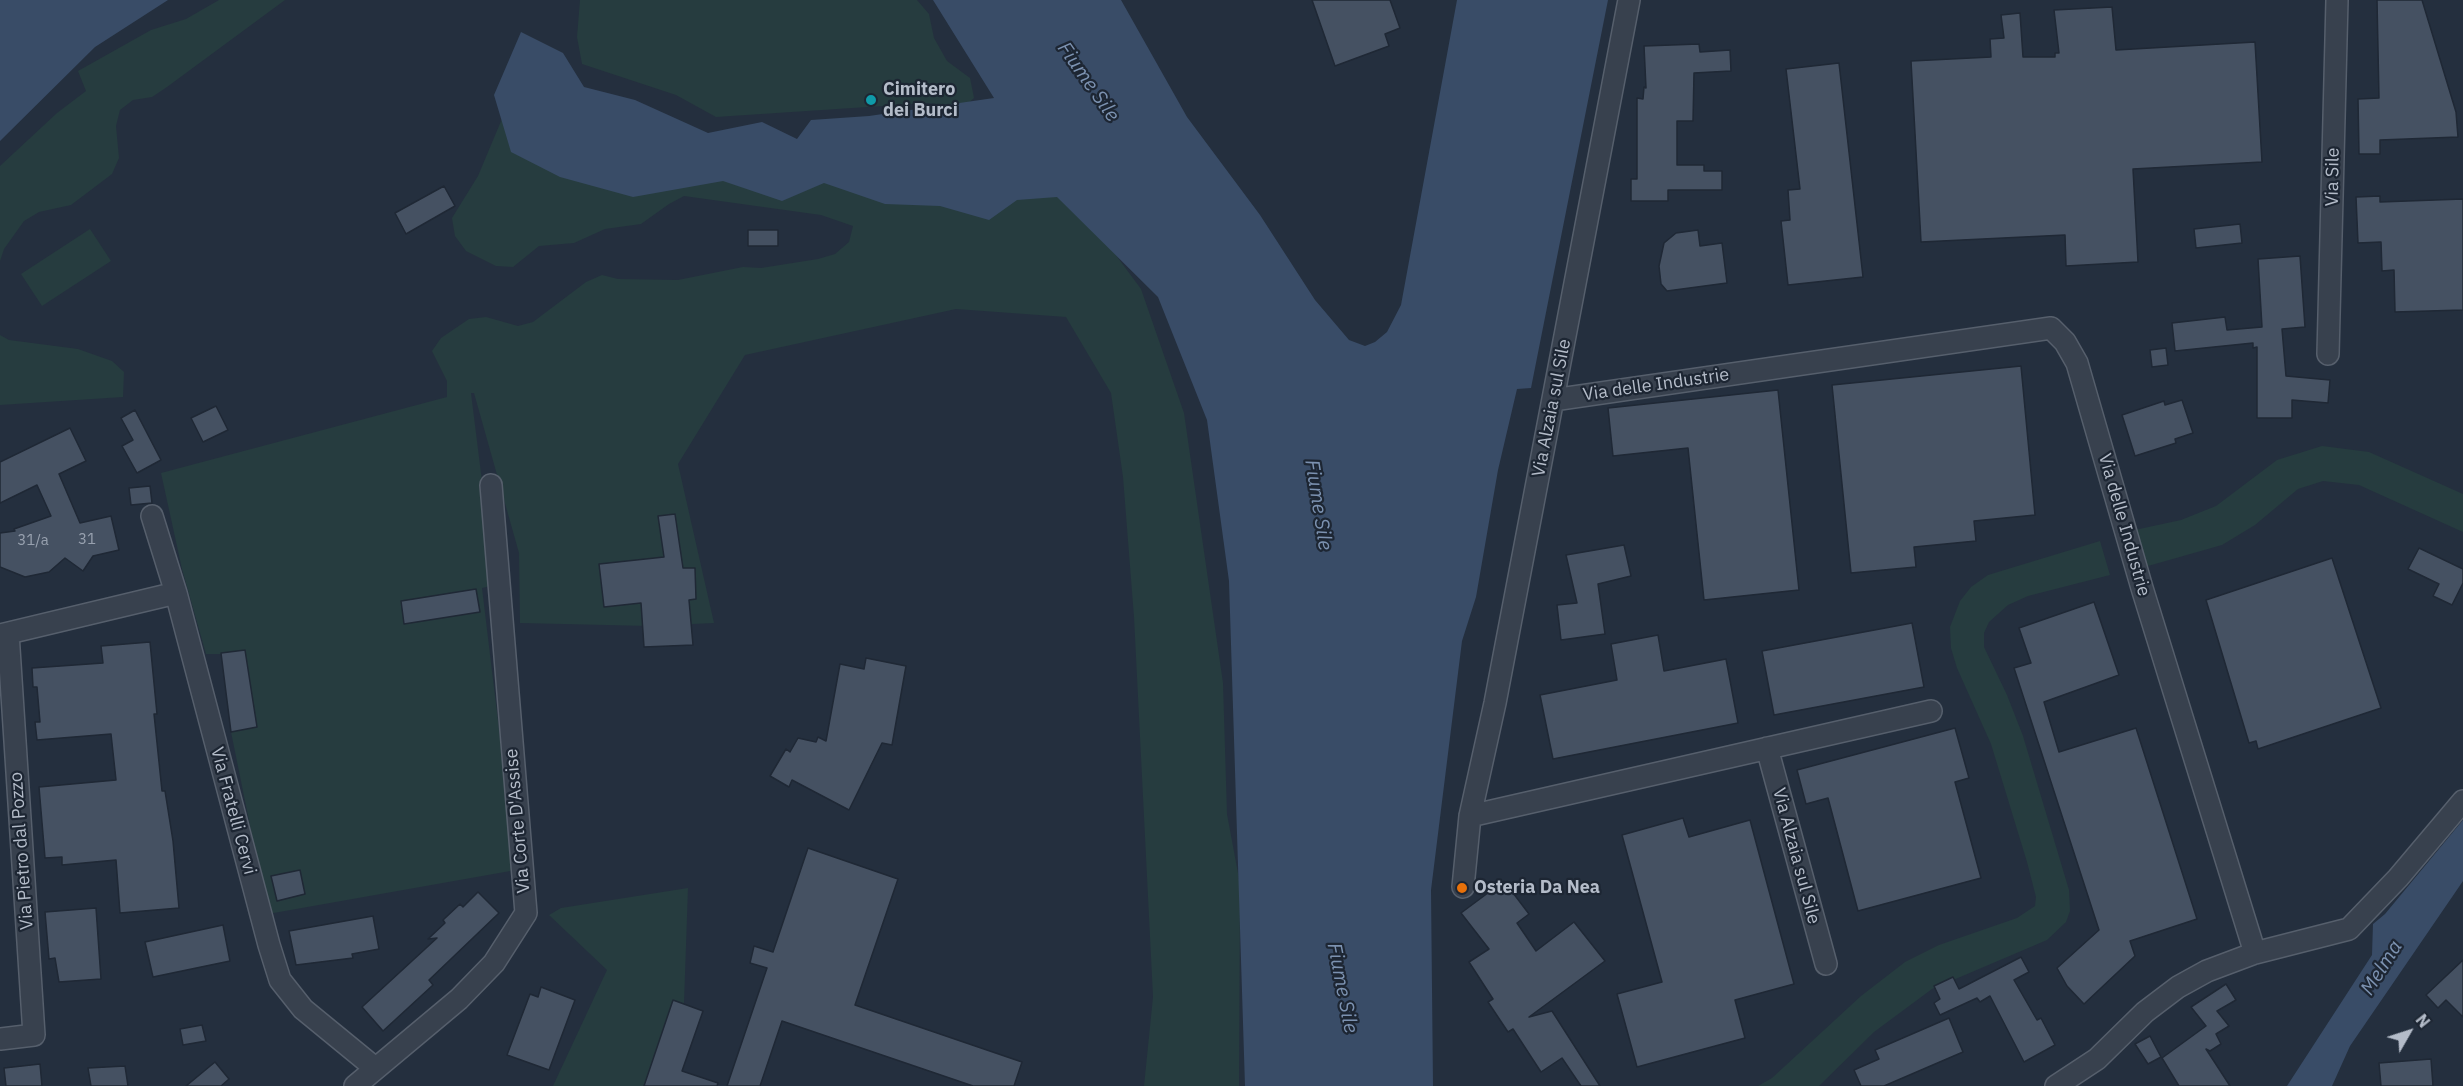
<!DOCTYPE html>
<style>
body{margin:0}
#map{position:relative;width:2463px;height:1086px;overflow:hidden;background:#242f3e;font-family:"IBM Plex Sans",sans-serif}
canvas{display:block}
.north{position:absolute;left:2379px;top:1002px;width:60px;height:60px;-webkit-text-stroke:4px #1d2633;paint-order:stroke;rotate:51deg;font-size:16px;font-weight:700;line-height:24px;text-align:center;color:#b4bcc9}
.north::after{content:'';display:block;margin:auto;width:21px;height:27px;background:#b4bcc9;clip-path:polygon(50% 0,100% 100%,50% 72%,0 100%)}
</style>
<div id="map">
<canvas width="2463" height="1086"></canvas>
<div class="north">N</div>
</div>
<script>
const ctx = document.querySelector('canvas').getContext('2d');
ctx.lineJoin = 'round';
function paint(path, color) { ctx.fillStyle = color; ctx.fill(path, 'evenodd'); }
const poly = rows => new Path2D(rows.map(r => 'M' + r).join(''));
function trace(path, color, width, dash) { ctx.strokeStyle = color; ctx.lineWidth = width; ctx.lineCap = dash ? 'butt' : 'round'; ctx.setLineDash(dash || []); ctx.stroke(path); }
function drawText(font, color, halo, rows, align = 'center') {
  ctx.font = font + ' "IBM Plex Sans",sans-serif'; ctx.lineWidth = 4.5; ctx.setLineDash([]); ctx.textBaseline = 'middle'; ctx.strokeStyle = halo; ctx.fillStyle = color; for (const [text, x, y, turn = 0] of rows) {
    ctx.save(); ctx.translate(x, y); ctx.rotate((+turn || 0) * Math.PI / 180); ctx.textAlign = isNaN(turn) ? turn : align; if (halo) ctx.strokeText(text, 0, 0); ctx.fillText(text, 0, 0); ctx.restore();
  }
}
paint(poly([
 [219,0,285,0,167,87,152,97,133,100,120,110,116,126,119,158,112,174,71,205,39,212,24,221,4,249,0,261,0,166,57,113,86,91,78,71,151,30,186,19],
 [580,0,917,0,929,14,934,38,947,61,970,78,974,98,964,107,928,103,716,117,676,95,582,64,577,37],
 [504,114,542,145,1029,159,1098,231,1141,289,1184,413,1223,683,1227,814,1240,884,1239,1086,1144,1086,1153,997,1134,617,1123,477,1111,393,1066,317,956,309,745,355,678,464,714,623,649,626,520,623,519,553,474,393,471,393,495,585,482,588,516,870,268,914,231,732,221,654,206,654,182,569,161,473,447,397,447,381,432,351,441,338,469,319,486,317,518,326,533,322,586,282,602,275,618,279,678,280,743,267,761,268,818,259,835,254,849,242,853,226,821,215,684,196,669,204,641,224,605,229,574,243,539,246,513,267,496,266,466,251,455,236,452,218,478,176],
 [90,229,111,261,42,306,21,274],
 [0,335,9,340,78,349,112,361,124,372,123,397,0,405],
 [2322,446,2369,452,2463,494,2463,532,2359,485,2323,481,2298,489,2255,525,2222,545,2141,568,2130,531,2181,520,2216,506,2277,460],
 [2100,541,2110,575,2028,596,2008,605,1989,622,1984,633,1984,647,2007,695,2023,736,2069,890,2070,911,2066,922,2047,940,1932,989,1874,1032,1819,1086,1758,1086,1772,1078,1861,996,1905,962,1939,945,2017,918,2035,906,2036,897,2027,862,1991,744,1957,668,1951,648,1950,627,1960,601,1971,587,1988,575],
 [688,888,683,1032,676,1086,553,1086,607,970,549,915,561,908]
]), '#263c3f');
paint(poly([
 [0,0,168,0,95,47,0,141],
 [933,0,1121,0,1187,117,1260,215,1315,300,1349,340,1365,346,1375,342,1387,332,1401,305,1457,0,1608,0,1531,388,1517,389,1498,470,1476,597,1462,641,1431,890,1433,1086,1245,1086,1229,581,1207,420,1158,297,1057,197,1017,200,989,220,940,206,885,204,824,183,782,201,723,181,633,197,560,177,511,152,494,95,521,32,563,53,584,87,635,100,708,133,762,122,797,139,811,120,869,116,994,98],
 [2463,820,2463,881,2350,1046,2332,1086,2287,1086,2372,955,2373,924,2385,914]
]), '#394c67');
const building = poly([
 [1312,0,1390,0,1400,28,1385,34,1389,46,1335,66,1312,0],
 [2377,0,2422,0,2456,112,2458,137,2380,140,2380,154,2359,154,2358,99,2379,98,2377,0],
 [2112,7,2116,50,2255,42,2262,162,2133,169,2138,262,2066,266,2065,235,1921,242,1911,61,1991,57,1990,39,2004,38,2001,15,2020,13,2023,57,2055,57,2055,53,2059,53,2054,10,2112,7],
 [1699,44,1700,52,1730,50,1731,71,1694,73,1693,121,1677,121,1677,165,1704,165,1704,171,1722,171,1722,190,1668,190,1668,201,1631,201,1631,179,1637,179,1637,98,1643,99,1644,87,1646,88,1644,46,1699,44],
 [1839,63,1863,277,1788,285,1781,221,1790,220,1788,190,1800,189,1786,69,1839,63],
 [444,186,455,206,406,234,395,213,444,186],
 [2380,196,2380,202,2463,199,2463,310,2395,312,2394,270,2382,271,2381,242,2358,243,2356,197,2380,196],
 [2240,224,2242,243,2196,248,2194,229,2240,224],
 [748,230,778,230,778,246,748,246,748,230],
 [1698,230,1700,246,1722,243,1727,283,1667,291,1661,284,1659,266,1664,243,1676,233,1698,230],
 [2300,256,2305,327,2282,329,2286,376,2330,380,2328,403,2292,400,2292,418,2257,418,2257,347,2253,348,2253,343,2175,351,2172,323,2225,317,2227,330,2262,327,2258,259,2300,256],
 [2166,348,2168,365,2152,367,2150,350,2166,348],
 [2021,366,2035,515,1974,521,1976,541,1914,547,1916,567,1851,573,1832,385,2021,366],
 [1778,390,1799,590,1704,600,1688,448,1613,456,1608,408,1778,390],
 [2182,400,2193,433,2175,439,2176,443,2135,456,2122,415,2164,401,2165,405,2182,400],
 [216,406,228,430,203,442,191,418,216,406],
 [135,410,161,460,137,473,122,446,133,440,121,418,135,410],
 [70,428,86,461,59,474,80,523,111,516,119,550,93,556,83,571,65,558,49,572,25,577,0,567,0,533,15,531,14,529,51,516,37,485,0,503,0,462,70,428],
 [150,486,152,503,131,505,129,488,150,486],
 [675,514,683,568,695,568,696,599,689,600,693,645,644,647,641,603,604,607,599,564,664,557,658,516,675,514],
 [1624,545,1631,576,1598,584,1605,634,1561,640,1557,605,1577,603,1566,555,1624,545],
 [2419,548,2463,569,2463,583,2452,605,2433,596,2439,584,2408,569,2419,548],
 [2332,558,2381,708,2258,749,2256,741,2249,743,2206,600,2332,558],
 [476,589,480,612,404,624,401,601,476,589],
 [2094,602,2119,675,2044,702,2059,752,2136,728,2197,919,2130,941,2135,956,2084,1004,2067,986,2057,968,2099,930,2014,668,2031,663,2019,628,2094,602],
 [1912,623,1924,687,1774,715,1762,651,1912,623],
 [1658,635,1664,671,1726,659,1738,723,1553,759,1540,695,1617,680,1611,644,1658,635],
 [150,642,157,714,154,714,162,791,165,791,173,841,179,908,120,913,116,860,62,865,62,857,45,858,39,787,116,780,111,734,37,740,35,722,40,722,37,687,33,687,32,668,103,663,101,646,150,642],
 [245,650,257,727,231,732,221,653,245,650],
 [866,658,906,666,892,745,882,743,849,810,792,780,789,787,770,776,786,749,790,752,798,738,816,742,818,737,826,741,840,664,864,669,866,658],
 [1955,728,1969,778,1955,782,1981,878,1858,911,1828,798,1806,804,1797,770,1955,728],
 [1683,818,1689,837,1750,820,1794,984,1735,1000,1745,1038,1637,1067,1617,994,1662,982,1622,835,1683,818],
 [808,848,898,879,855,1005,1022,1062,1014,1086,973,1086,782,1021,760,1086,727,1086,767,968,750,963,754,946,773,952,808,848],
 [300,870,305,894,277,901,271,876,300,870],
 [1504,881,1529,914,1517,923,1536,951,1574,922,1605,961,1529,1017,1552,1011,1600,1086,1581,1086,1562,1058,1541,1072,1513,1029,1508,1032,1488,1002,1493,999,1469,962,1489,949,1461,913,1504,881],
 [478,892,499,913,429,980,433,985,383,1031,362,1007,437,938,428,939,445,923,443,920,460,904,463,907,478,892],
 [96,908,101,979,59,982,55,958,49,959,45,912,96,908],
 [373,916,379,949,352,954,353,958,296,965,289,931,373,916],
 [223,925,230,961,153,977,145,942,223,925],
 [2021,957,2029,972,2014,980,2037,1020,2041,1018,2055,1045,2024,1062,1990,996,1980,1002,1977,998,1940,1015,1934,1003,1940,999,1934,986,1953,977,1959,989,2021,957],
 [2463,960,2463,1017,2446,1000,2438,1008,2426,995,2463,960],
 [2226,984,2236,1000,2217,1011,2229,1026,2216,1034,2221,1044,2210,1051,2206,1049,2230,1086,2179,1086,2162,1058,2206,1026,2191,1007,2226,984],
 [541,987,575,1000,549,1070,507,1055,530,994,538,997,541,987],
 [673,1000,703,1011,682,1071,718,1083,717,1086,644,1086,673,1000],
 [1949,1018,1963,1052,1884,1086,1861,1086,1854,1070,1879,1059,1875,1050,1949,1018],
 [202,1025,206,1041,183,1045,180,1029,202,1025],
 [2150,1036,2161,1057,2148,1064,2135,1044,2150,1036],
 [2431,1059,2433,1086,2381,1086,2379,1063,2431,1059],
 [215,1062,229,1079,221,1086,186,1086,215,1062],
 [40,1064,42,1086,6,1086,4,1068,40,1064],
 [125,1066,128,1086,91,1086,88,1068,125,1066]
]);
paint(building, '#455162');
trace(building, '#1f2835', 1.5);
const street = poly([
 [2328,354,2337,0],
 [1553,400,2051,328,2065,342,2077,363,2142,588,2255,953,2349,929,2398,878,2463,801],
 [152,516,176,593,269,945,280,980,303,1009,375,1068],
 [0,635,176,593],
 [1767,748,1826,964],
 [1470,816,1931,711],
 [1463,887,1470,816,1495,703,1629,0],
 [0,1039,34,1035,8,633],
 [355,1086,459,999,494,963,526,913,491,485],
 [2056,1086,2097,1059,2145,1012,2178,987,2207,971,2255,953]
]);
trace(street, '#565f6c', 24);
trace(street, '#38414e', 21);
for (const [x, y, r, color] of [
 [871,100,6,"#0f9aa8"],
 [1462,888,6,"#e8710a"]
]) { const dot = new Path2D(); dot.arc(x, y, r, 0, 2 * Math.PI); ctx.fillStyle = color; ctx.fill(dot); trace(dot, '#1d2633', 2); }
drawText('15px', '#98a1af', null, [
 ["31",87,540],
 ["31/a",33,541]
]);
drawText('bold 18px', '#b4bcc9', '#1d2633', [
 ["Cimitero",883,90],
 ["dei Burci",883,111],
 ["Osteria Da Nea",1474,888]
], 'left');
drawText('18px', '#b4bcc9', '#1d2633', [
 ["Via Sile",2333,177,-89],
 ["Via delle Industrie",1656,385,-8],
 ["Via Alzaia sul Sile",1552,408,-79],
 ["Via delle Industrie",2124,525,74],
 ["Via Fratelli Cervi",233,811,75],
 ["Via Corte D'Assise",518,821,-95],
 ["Via Pietro dal Pozzo",22,851,-94],
 ["Via Alzaia sul Sile",1796,856,75]
]);
drawText('italic 20px', '#7c92b1', '#1d2633', [
 ["Fiume Sile",1088,82,55],
 ["Fiume Sile",1318,505,81],
 ["Melma",2382,968,-58],
 ["Fiume Sile",1342,988,79]
]);
</script>
